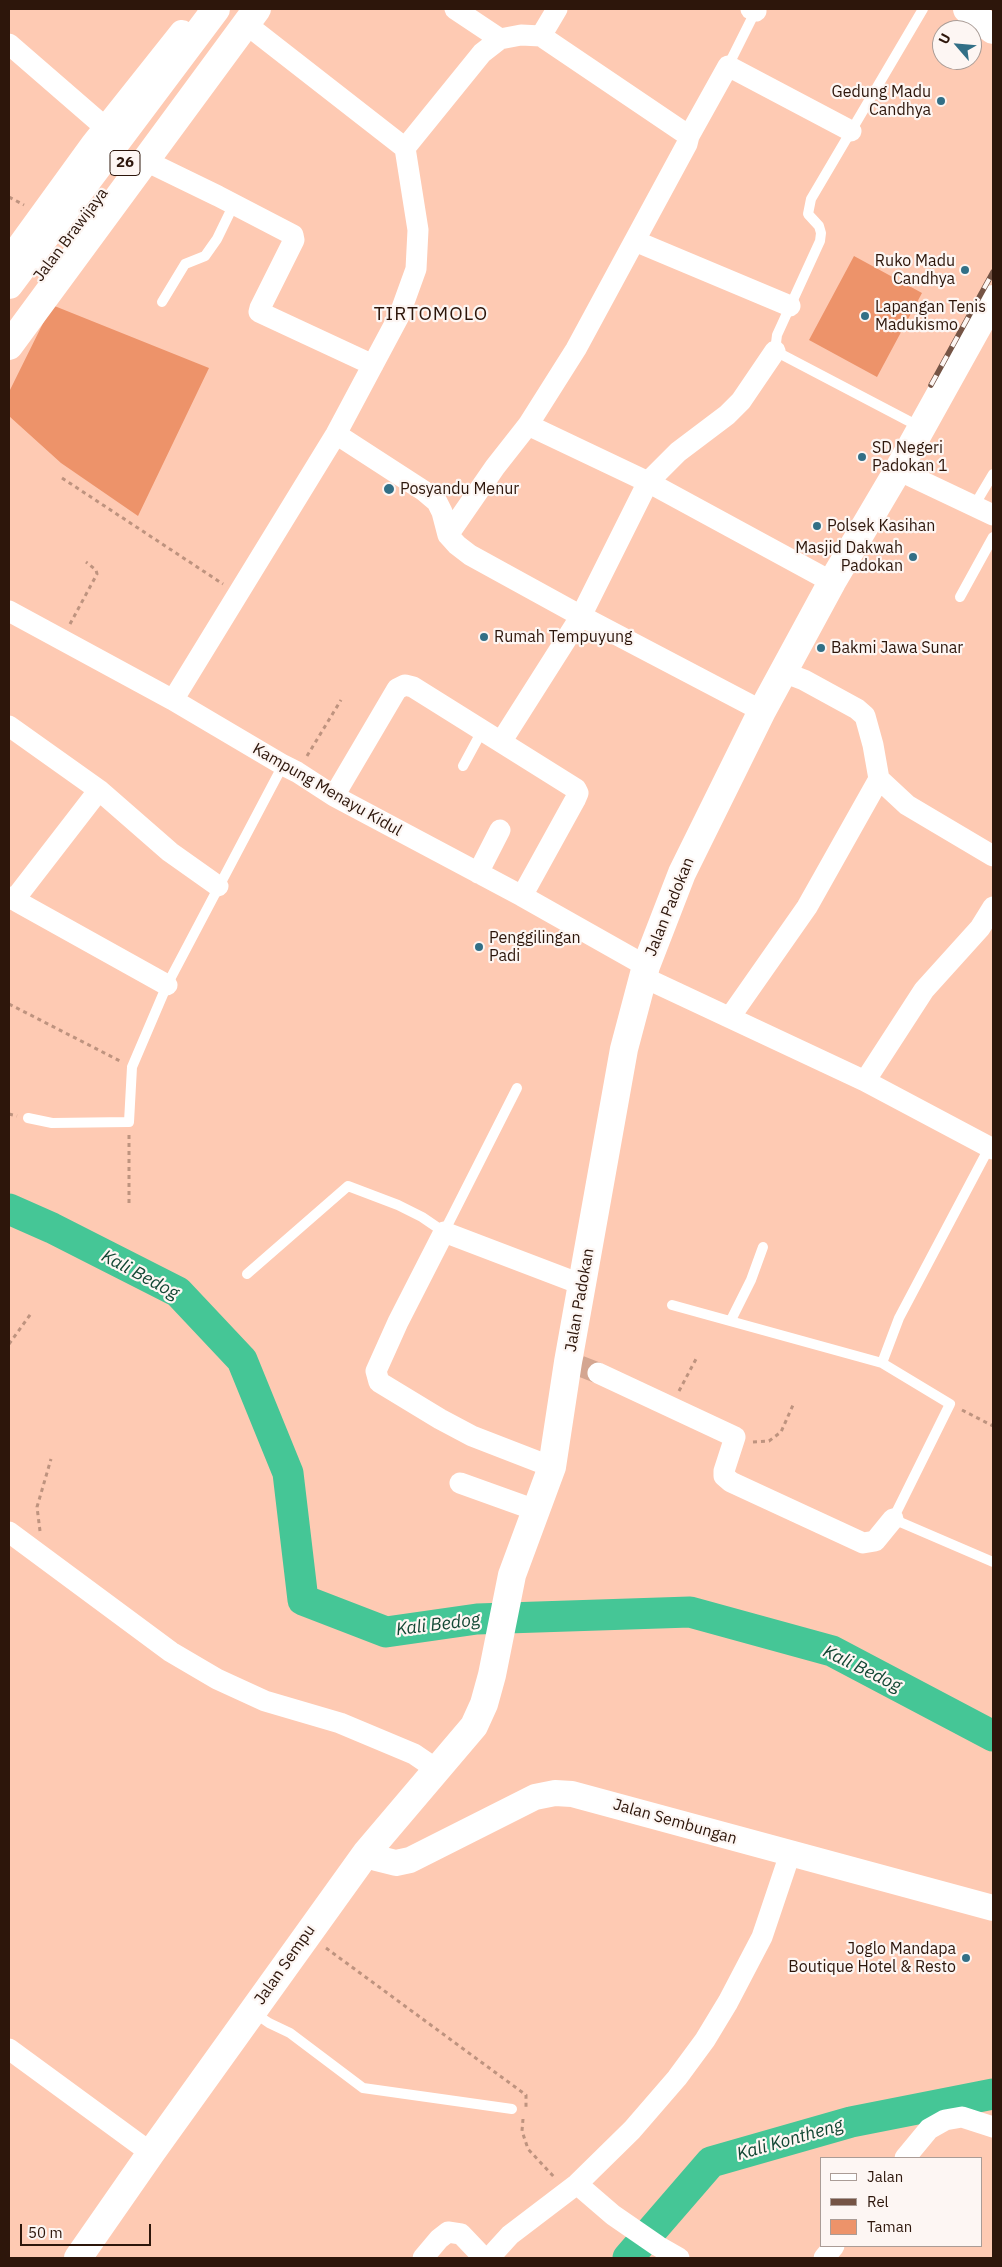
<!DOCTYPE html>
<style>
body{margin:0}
#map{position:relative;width:1002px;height:2267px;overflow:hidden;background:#fecab3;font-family:"IBM Plex Sans",sans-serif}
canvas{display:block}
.frame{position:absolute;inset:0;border:10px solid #2d160b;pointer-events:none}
.legend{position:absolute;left:820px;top:2157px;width:162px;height:90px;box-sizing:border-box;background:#fdf6f3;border:1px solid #aa9c96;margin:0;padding:6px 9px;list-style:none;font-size:15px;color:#2d160b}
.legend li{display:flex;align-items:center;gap:10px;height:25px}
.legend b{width:25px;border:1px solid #aa9c96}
.north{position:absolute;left:932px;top:20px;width:50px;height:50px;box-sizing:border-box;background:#fdf6f3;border:1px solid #aa9c96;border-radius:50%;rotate:297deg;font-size:14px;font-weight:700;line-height:20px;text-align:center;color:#2d160b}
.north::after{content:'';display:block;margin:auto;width:18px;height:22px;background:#326f86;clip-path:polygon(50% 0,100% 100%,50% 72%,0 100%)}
.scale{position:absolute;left:20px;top:2224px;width:131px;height:22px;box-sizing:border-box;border:2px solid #2d160b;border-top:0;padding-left:6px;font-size:15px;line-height:18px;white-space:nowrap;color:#2d160b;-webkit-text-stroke:4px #fdf6f3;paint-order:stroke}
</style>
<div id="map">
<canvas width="1002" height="2267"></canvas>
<div class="frame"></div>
<ul class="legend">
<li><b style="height:6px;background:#fff"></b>Jalan</li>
<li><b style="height:6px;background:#755445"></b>Rel</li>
<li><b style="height:14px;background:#ed936a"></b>Taman</li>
</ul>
<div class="north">U</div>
<div class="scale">50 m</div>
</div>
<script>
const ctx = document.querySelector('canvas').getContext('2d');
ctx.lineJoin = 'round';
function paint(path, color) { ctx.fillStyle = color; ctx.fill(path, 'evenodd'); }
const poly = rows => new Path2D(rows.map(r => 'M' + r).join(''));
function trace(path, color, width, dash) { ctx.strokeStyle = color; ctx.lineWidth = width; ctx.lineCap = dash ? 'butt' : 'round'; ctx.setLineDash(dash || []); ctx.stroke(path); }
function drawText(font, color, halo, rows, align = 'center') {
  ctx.font = font + ' "IBM Plex Sans",sans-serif'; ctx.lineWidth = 4.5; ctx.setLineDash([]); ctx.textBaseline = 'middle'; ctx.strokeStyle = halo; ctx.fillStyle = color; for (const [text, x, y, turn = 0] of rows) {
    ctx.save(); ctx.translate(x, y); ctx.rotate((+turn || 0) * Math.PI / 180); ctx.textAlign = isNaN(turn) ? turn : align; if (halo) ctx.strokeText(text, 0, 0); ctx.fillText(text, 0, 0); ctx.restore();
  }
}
paint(poly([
 [854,256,922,293,877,377,809,340],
 [52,305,209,368,138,516,61,463,9,416,9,392]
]), '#ed936a');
trace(poly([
 [9,1209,52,1228,178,1292,242,1360,288,1473,303,1600,386,1632,477,1619,690,1612,832,1651,993,1736],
 [628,2258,711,2162,851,2122,993,2094]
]), '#45c696', 31);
trace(poly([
 [580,1366,598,1373]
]), '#d4a691', 21, [21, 11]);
trace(poly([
 [9,197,24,205],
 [62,478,223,584],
 [70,624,97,574,96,570,86,562],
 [307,756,341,700],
 [9,1004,122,1062],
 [9,1114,17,1116],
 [129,1203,129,1135],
 [9,1344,32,1312],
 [679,1391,696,1359],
 [962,1410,993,1426],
 [753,1442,769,1441,781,1432,793,1405],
 [40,1531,37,1507,51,1459],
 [326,1948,526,2095,526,2108],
 [523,2119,522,2131,528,2149,555,2178]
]), '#be937f', 3, [4, 4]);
trace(poly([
 [728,66,756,10],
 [162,302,185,264,205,256,217,239,234,204],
 [920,427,775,351,777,335,820,241,821,233,819,226,808,214,811,199,923,9],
 [974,506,993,474],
 [960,597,993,537],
 [463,766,482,731],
 [28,1118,52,1123,129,1122,132,1067,167,985,283,765],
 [990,1146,899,1318,882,1363,950,1404,893,1519,993,1562],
 [247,1274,348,1186,398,1205,422,1217,444,1232,517,1088],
 [672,1305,882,1363],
 [731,1320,751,1280,763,1247],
 [253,2012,269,2023,290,2033,363,2088,512,2109]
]), '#fff', 10);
trace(poly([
 [455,9,500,39],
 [751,9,756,11],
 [246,24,405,148],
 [541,36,557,9],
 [9,44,107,129],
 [146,161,218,196,293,235,294,240,260,308,259,312,373,365],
 [635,241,790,306],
 [528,425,648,482,832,582],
 [336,434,424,491,437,502,442,512,448,535,457,545,470,555,581,616,762,711],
 [898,470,993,515],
 [448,535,495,467,528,425,576,349,687,144,689,136,728,66,851,131],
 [9,611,173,700,283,765,297,772,334,796,522,896,646,966],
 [783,672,804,680,857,709,865,716,873,745,879,779,907,805,993,856],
 [173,700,336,434,399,316,416,269,418,230,405,148,482,53,500,39,521,35,541,36,689,136],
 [9,726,99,790,170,852,218,886],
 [501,742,581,616,648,482,678,452,727,415,741,401,775,351],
 [334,796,397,689,405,685,413,687,576,789,578,793,575,800,522,896],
 [478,873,500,830],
 [9,897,167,985],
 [14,900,99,790],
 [643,977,865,1081,993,1149],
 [730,1017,807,907,879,779],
 [865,1081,924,990,980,928,993,907],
 [598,1373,735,1437,724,1471,724,1476,731,1482,863,1543,875,1541,893,1519],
 [552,1467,472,1436,440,1419,379,1382,376,1371,398,1322,444,1232,583,1285],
 [460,1483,538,1511],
 [9,1532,171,1652,217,1679,265,1701,340,1723,414,1754,436,1769],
 [9,2049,151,2153],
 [905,2158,929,2129,945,2120,962,2117,993,2127],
 [577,2184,613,2215,658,2246,679,2258],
 [423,2258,439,2239,448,2232,461,2234,481,2255,490,2257,510,2235,577,2184,632,2130,677,2078,705,2040,728,2002,762,1937,790,1854],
 [824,2258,834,2246]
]), '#fff', 21);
trace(poly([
 [9,261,93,145,182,33],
 [367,1852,376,1858,396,1863,410,1860,535,1797,555,1793,572,1794,993,1908]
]), '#fff', 26);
trace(poly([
 [967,9,993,30],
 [78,2258,151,2153,367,1852,474,1726,484,1704,492,1675,512,1575,552,1467,568,1362,624,1049,646,966,682,873,762,711,832,582,898,470,993,299]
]), '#fff', 28);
trace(poly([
 [9,285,216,9],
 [9,346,257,9]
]), '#fff', 28);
const rail = poly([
 [931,385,993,272]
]);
trace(rail, '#755445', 5.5);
trace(rail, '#fdf6f3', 4, [11]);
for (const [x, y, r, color] of [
 [941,101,5,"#326f86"],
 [965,270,5,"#326f86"],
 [865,316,5,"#326f86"],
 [862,457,5,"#326f86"],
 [389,489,6,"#326f86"],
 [817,526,5,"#326f86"],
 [913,557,5,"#326f86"],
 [484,637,5,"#326f86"],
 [821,648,5,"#326f86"],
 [479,947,5,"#326f86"],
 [966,1958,5,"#326f86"]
]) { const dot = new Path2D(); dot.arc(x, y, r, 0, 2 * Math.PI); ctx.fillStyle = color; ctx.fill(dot); trace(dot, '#fdf6f3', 2); }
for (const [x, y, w] of [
 [125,163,30]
]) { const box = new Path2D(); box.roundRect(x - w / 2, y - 12.5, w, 25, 4); ctx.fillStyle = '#fdf6f3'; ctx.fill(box); trace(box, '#2d160b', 1); }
drawText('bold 15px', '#2d160b', null, [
 ["26",125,163]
]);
drawText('16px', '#2d160b', '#fdf6f3', [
 ["Gedung Madu",931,92,"right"],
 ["Candhya",931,110,"right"],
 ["Ruko Madu",955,261,"right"],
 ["Candhya",955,279,"right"],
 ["Lapangan Tenis",875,307],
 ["Madukismo",875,325],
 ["SD Negeri",872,448],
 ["Padokan 1",872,466],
 ["Posyandu Menur",400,489],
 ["Polsek Kasihan",827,526],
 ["Masjid Dakwah",903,548,"right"],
 ["Padokan",903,566,"right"],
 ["Rumah Tempuyung",494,637],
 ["Bakmi Jawa Sunar",831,648],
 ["Penggilingan",489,938],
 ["Padi",489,956],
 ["Joglo Mandapa",956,1949,"right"],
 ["Boutique Hotel & Resto",956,1967,"right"]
], 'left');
drawText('16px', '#2d160b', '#fdf6f3', [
 ["Jalan Brawijaya",71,235,-53],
 ["Kampung Menayu Kidul",327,790,30],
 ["Jalan Padokan",670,907,-68],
 ["Jalan Padokan",580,1300,-80],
 ["Jalan Sembungan",675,1822,16],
 ["Jalan Sempu",285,1965,-55]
]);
drawText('italic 18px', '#124734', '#fdf6f3', [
 ["Kali Bedog",140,1275,28],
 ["Kali Bedog",438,1625,-7],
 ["Kali Bedog",862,1669,26],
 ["Kali Kontheng",790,2140,-16]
]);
ctx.letterSpacing = '1px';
drawText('19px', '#2d160b', '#fdf6f3', [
 ["TIRTOMOLO",431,315]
]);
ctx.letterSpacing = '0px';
</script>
